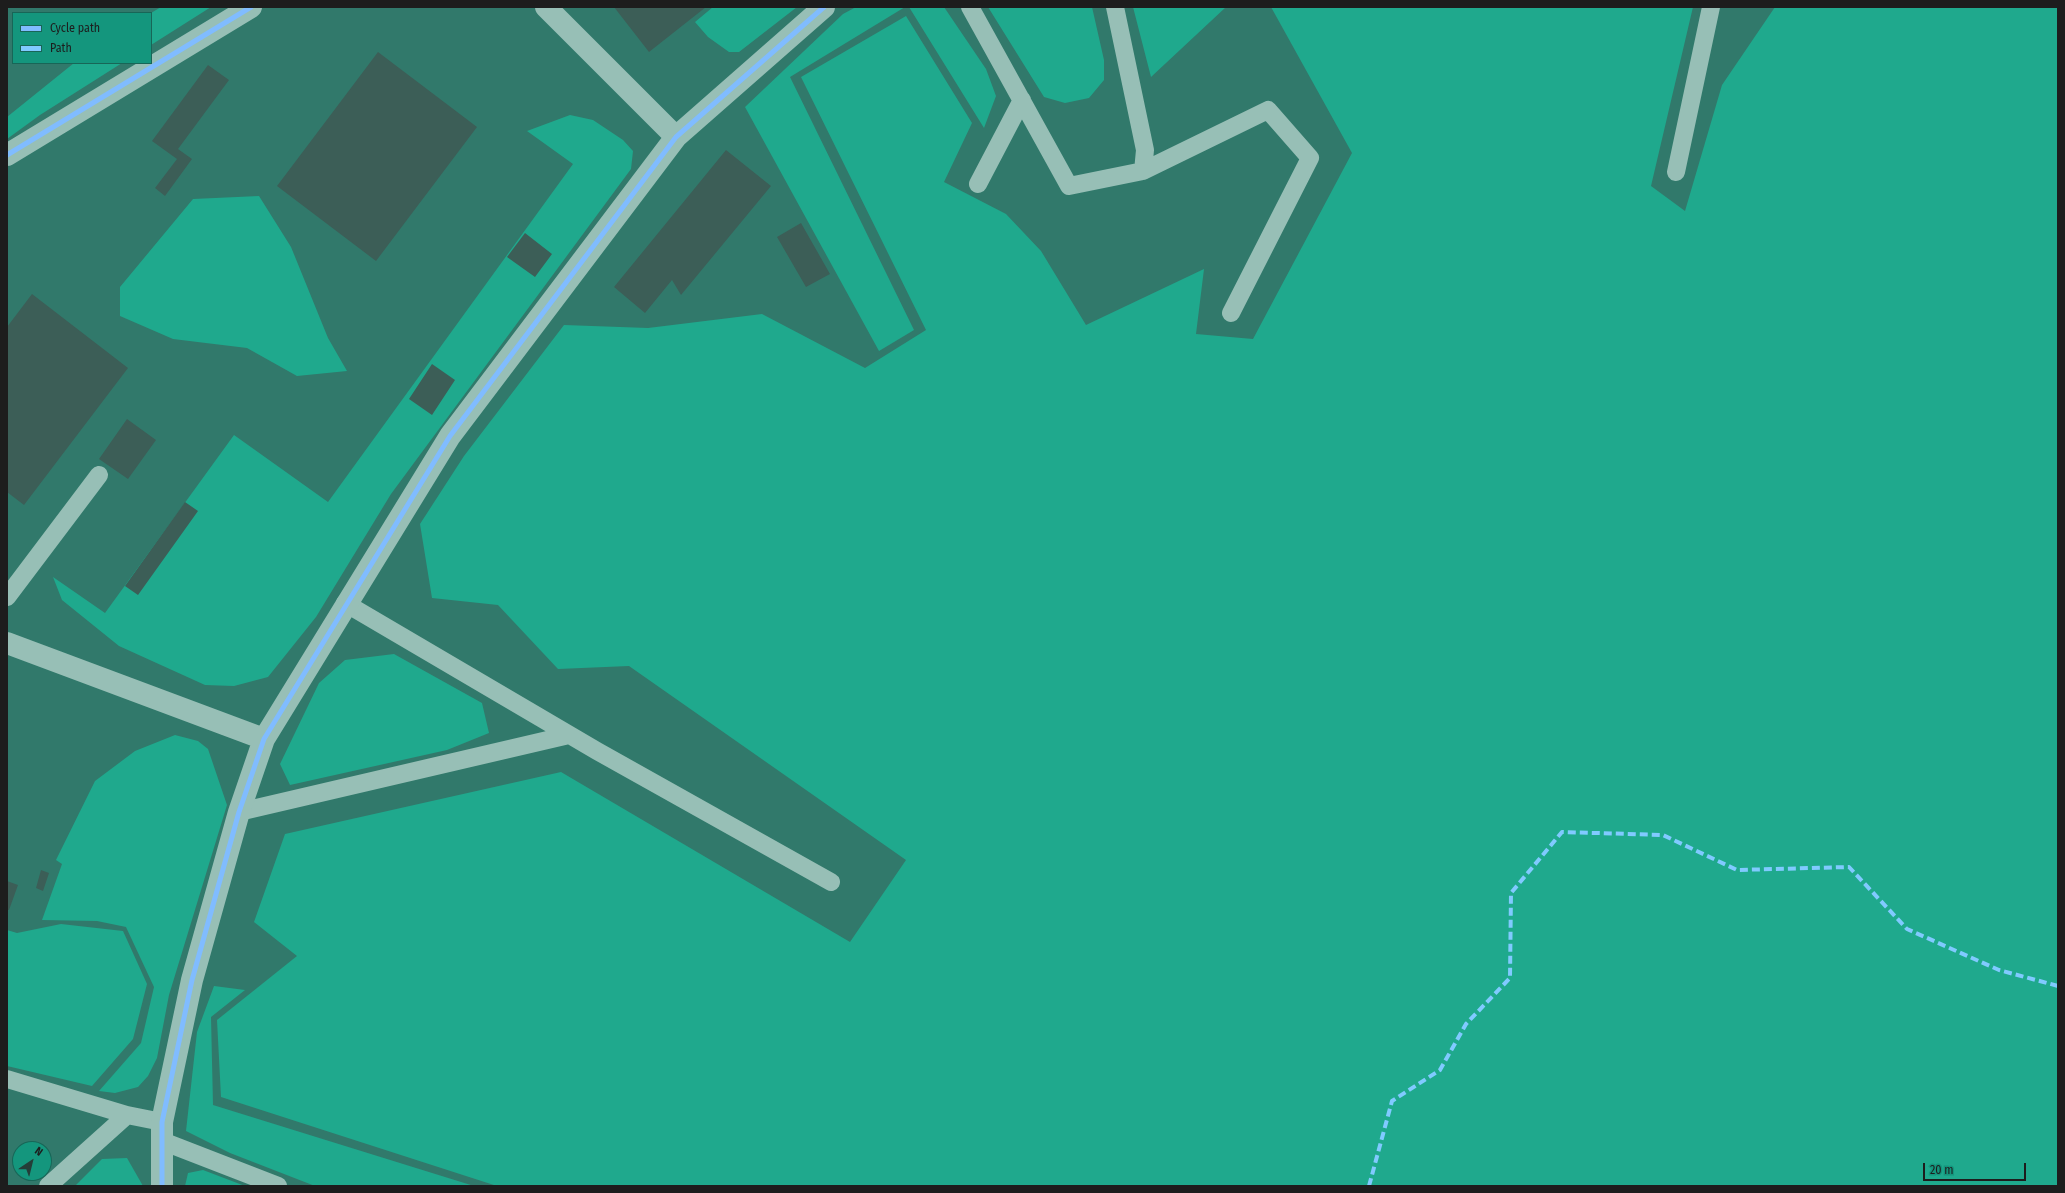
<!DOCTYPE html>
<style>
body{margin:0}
#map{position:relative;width:2065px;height:1193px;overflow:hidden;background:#31796b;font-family:"Fira Sans Condensed",sans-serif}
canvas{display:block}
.frame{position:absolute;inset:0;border:8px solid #1d1d1d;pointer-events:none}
.legend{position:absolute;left:12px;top:12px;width:140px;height:52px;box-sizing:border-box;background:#14967d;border:1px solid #186657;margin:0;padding:5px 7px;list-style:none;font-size:12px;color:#1d1d1d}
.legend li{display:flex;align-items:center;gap:8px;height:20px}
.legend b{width:20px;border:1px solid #186657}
.north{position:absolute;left:12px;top:1141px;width:40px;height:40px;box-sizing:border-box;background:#14967d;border:1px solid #186657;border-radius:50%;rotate:35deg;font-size:11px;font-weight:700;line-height:16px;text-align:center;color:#1d1d1d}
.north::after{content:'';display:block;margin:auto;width:14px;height:18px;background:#243d38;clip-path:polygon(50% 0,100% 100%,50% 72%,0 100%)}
.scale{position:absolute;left:1923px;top:1163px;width:103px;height:18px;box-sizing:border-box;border:2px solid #1d1d1d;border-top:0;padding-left:5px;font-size:12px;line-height:14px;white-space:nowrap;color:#1d1d1d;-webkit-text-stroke:3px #14967d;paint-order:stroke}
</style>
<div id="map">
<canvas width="2065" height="1193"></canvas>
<div class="frame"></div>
<ul class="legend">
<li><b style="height:5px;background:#80bcff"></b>Cycle path</li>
<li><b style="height:5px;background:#80caff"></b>Path</li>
</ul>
<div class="north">N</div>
<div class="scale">20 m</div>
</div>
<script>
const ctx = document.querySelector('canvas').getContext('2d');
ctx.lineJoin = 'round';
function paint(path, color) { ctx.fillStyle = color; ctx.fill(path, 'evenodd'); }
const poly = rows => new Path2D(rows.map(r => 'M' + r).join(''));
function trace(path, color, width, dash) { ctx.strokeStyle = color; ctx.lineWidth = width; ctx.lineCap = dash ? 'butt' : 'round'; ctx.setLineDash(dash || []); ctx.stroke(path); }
paint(poly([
 [161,7,211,7,151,45,151,13],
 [713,7,797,7,739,52,729,52,708,37,695,22],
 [856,7,905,7,790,77,914,330,879,351,745,107,843,14],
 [909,7,944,7,986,69,996,96,984,128],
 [988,7,1092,7,1104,60,1104,80,1089,98,1065,103,1044,97],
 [1133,7,1226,7,1151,77],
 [1271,7,1693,7,1651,186,1685,211,1722,85,1775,7,2058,7,2058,1186,497,1186,221,1097,217,1020,297,956,254,922,285,834,561,772,850,942,906,860,629,666,558,669,498,605,432,598,420,524,464,456,564,325,648,328,762,314,865,368,926,330,801,77,906,16,972,123,944,182,1006,214,1041,251,1086,325,1204,269,1196,334,1253,339,1352,153],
 [74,63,122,63,40,115,7,139,7,117],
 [570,115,593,120,623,140,633,151,631,169,391,494,316,617,268,677,234,686,205,685,119,646,62,600,53,577,105,613,234,435,328,502,573,164,527,131],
 [259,196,291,247,328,338,347,371,297,376,247,348,173,339,120,316,120,287,193,199],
 [394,654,482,703,489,733,447,750,290,785,280,764,319,683,345,660],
 [175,735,198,741,208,749,227,805,169,995,157,1058,148,1076,138,1087,115,1093,99,1091,141,1043,154,987,126,927,97,921,42,920,62,864,56,860,95,781,135,751],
 [61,924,123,931,147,984,133,1039,92,1086,7,1066,7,930,17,933],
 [214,986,245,990,211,1017,213,1105,474,1186,315,1186,230,1153,186,1131,197,1032],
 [127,1158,143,1186,75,1186,102,1159],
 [203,1170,245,1186,185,1186,188,1173]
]), '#1fa98d');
paint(poly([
 [614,7,706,7,649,52],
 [378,52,477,127,376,261,277,186],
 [208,65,229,80,178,149,192,159,165,196,155,188,177,159,152,141],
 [726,150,771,186,681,295,672,280,645,313,614,287],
 [801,223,830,274,806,287,777,237],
 [525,233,552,254,535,277,507,257],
 [32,294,128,368,24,505,7,492,7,327],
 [432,364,455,380,432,415,409,399],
 [127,419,156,440,128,479,99,459],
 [185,502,198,511,138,595,125,586],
 [41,870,49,873,43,891,36,888],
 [7,881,18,885,9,910,7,910]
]), '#3c5e57');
trace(poly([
 [970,7,1069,186,1143,171,1145,150,1115,7],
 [1143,171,1268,110,1310,158,1231,313],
 [1676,172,1711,7],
 [978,184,1022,100],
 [7,597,99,475],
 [345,603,597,751,831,882],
 [239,812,569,735],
 [7,1079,127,1115],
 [162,1141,278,1186],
 [48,1186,127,1115,162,1122]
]), '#97bfb6', 18);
trace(poly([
 [546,7,676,137],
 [7,155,251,7],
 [7,643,264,739],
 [162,1186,162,1122,192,980,239,812,264,739,450,436,676,137,824,7]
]), '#97bfb6', 22);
trace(poly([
 [1369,1186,1392,1101,1440,1070,1466,1024,1510,978,1511,893,1562,832,1663,835,1737,870,1849,867,1907,929,1999,970,2058,986]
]), '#80caff', 4, [8, 4]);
trace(poly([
 [7,155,251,7],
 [162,1186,162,1122,192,980,239,812,264,739,450,436,676,137,824,7]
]), '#80bcff', 5);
</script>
